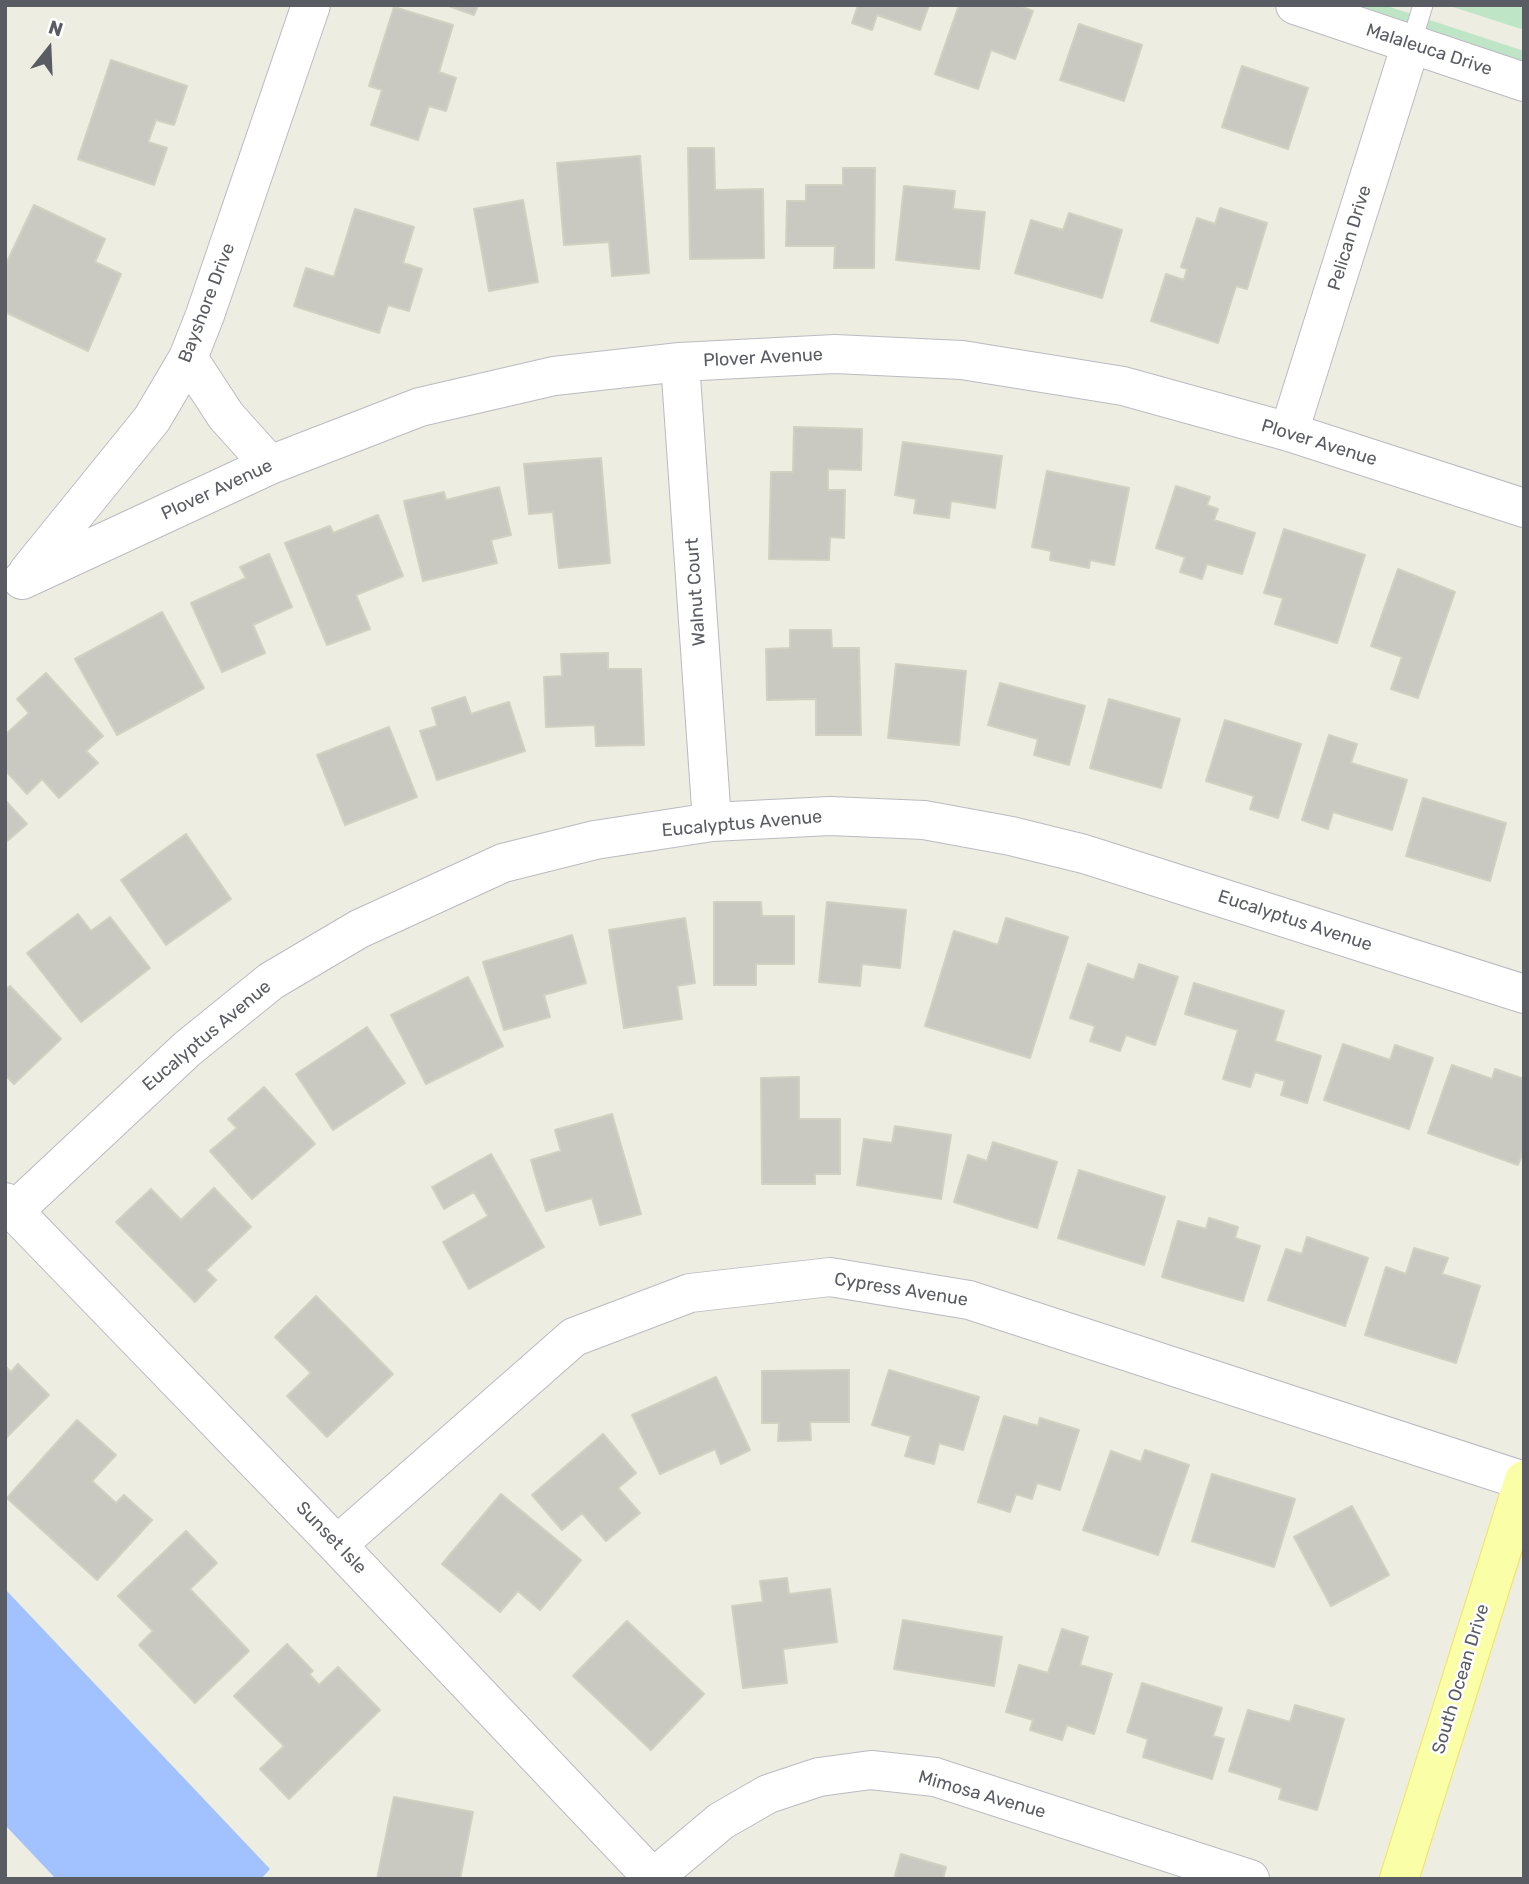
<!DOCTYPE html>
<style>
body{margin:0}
#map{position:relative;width:1529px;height:1884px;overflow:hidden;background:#edede2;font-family:Rubik,sans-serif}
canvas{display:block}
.frame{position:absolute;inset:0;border:7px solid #5a5c63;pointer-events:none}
.north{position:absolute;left:14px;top:14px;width:70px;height:70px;-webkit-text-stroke:5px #fff;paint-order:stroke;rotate:18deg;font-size:19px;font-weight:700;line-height:28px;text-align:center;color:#5a5c63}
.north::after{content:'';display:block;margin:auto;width:24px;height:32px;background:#5a5c63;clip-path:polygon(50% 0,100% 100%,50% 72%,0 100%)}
</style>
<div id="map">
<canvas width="1529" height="1884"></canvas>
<div class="frame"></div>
<div class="north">N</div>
</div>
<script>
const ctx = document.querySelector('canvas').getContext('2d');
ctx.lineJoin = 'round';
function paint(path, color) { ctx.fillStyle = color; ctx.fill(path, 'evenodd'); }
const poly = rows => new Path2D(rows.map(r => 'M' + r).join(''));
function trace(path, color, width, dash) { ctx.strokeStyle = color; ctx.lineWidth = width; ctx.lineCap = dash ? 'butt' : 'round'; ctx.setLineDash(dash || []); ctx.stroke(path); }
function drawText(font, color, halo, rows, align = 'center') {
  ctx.font = font + ' Rubik,sans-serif'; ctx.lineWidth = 5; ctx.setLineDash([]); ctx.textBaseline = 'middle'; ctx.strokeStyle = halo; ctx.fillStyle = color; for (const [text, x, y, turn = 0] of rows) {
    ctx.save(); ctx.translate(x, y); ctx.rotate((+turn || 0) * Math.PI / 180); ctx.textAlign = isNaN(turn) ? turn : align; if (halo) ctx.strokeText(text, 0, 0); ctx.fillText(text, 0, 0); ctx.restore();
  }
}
paint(poly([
 [1357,5,1384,5,1524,51,1524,61],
 [1447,5,1524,5,1524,30]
]), '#bfe5c7');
paint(poly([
 [5,1589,270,1869,261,1879,56,1879,5,1825]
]), '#a1c2fe');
const building = poly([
 [446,5,478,5,474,15,446,5],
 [858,5,929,5,920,30,877,15,872,30,852,23,858,5],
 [959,5,1017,5,1033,11,1015,59,991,50,978,89,935,74,959,5],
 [394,7,453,25,439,72,456,78,446,111,429,106,418,140,371,125,382,90,369,86,394,7],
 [1079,24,1142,45,1124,101,1060,80,1079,24],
 [111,60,187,86,174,125,156,120,148,142,167,148,154,185,78,159,111,60],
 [1242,66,1308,88,1288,149,1222,127,1242,66],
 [688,148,714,148,715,190,763,189,764,258,690,259,688,148],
 [640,156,649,273,612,276,609,242,564,245,557,163,640,156],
 [843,168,875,168,874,268,834,268,835,246,786,246,787,201,806,201,806,185,843,185,843,168],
 [904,186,955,191,953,209,985,212,979,269,896,260,904,186],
 [523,200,538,282,489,291,474,209,523,200],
 [34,205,105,239,95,262,121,274,88,351,5,312,5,266,34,205],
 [1220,208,1267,223,1247,289,1236,286,1218,343,1151,321,1166,274,1184,280,1187,269,1181,267,1197,218,1215,224,1220,208],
 [355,209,414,227,403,263,422,269,409,311,388,305,379,333,294,306,306,268,334,277,355,209],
 [1069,213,1122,230,1102,298,1015,273,1031,220,1063,230,1069,213],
 [794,427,862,429,861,470,828,469,828,490,845,490,844,538,830,537,829,560,769,559,771,472,793,472,794,427],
 [903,442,1002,456,995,508,951,501,949,518,914,513,916,499,895,495,903,442],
 [601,458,610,563,559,568,553,512,529,514,524,464,601,458],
 [1047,471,1129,488,1114,565,1090,560,1089,568,1050,560,1051,551,1032,547,1047,471],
 [1176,486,1210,497,1207,505,1218,509,1214,520,1255,533,1242,574,1207,564,1202,579,1180,572,1185,557,1156,548,1176,486],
 [499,487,511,535,491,540,497,563,423,581,404,501,444,492,446,500,499,487],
 [378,515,403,576,356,595,370,629,327,645,285,543,330,526,333,533,378,515],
 [1284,529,1365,555,1337,643,1275,624,1283,598,1264,593,1284,529],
 [269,554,292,607,253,625,265,653,222,672,191,603,246,578,240,567,269,554],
 [1398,569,1455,592,1418,698,1391,689,1402,657,1371,646,1398,569],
 [162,612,204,688,117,735,75,659,162,612],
 [790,630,831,630,832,648,859,648,861,735,816,735,816,699,767,700,766,649,790,648,790,630],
 [608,653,608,669,641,669,644,745,596,746,595,725,546,727,544,677,562,676,561,654,608,653],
 [896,664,966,671,959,745,888,738,896,664],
 [46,673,103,736,86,751,98,763,59,798,42,779,27,794,5,770,5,735,29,713,17,699,46,673],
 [1000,683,1085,706,1069,765,1034,755,1038,739,988,725,1000,683],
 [465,697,471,714,509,702,525,751,437,780,420,731,437,726,432,708,465,697],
 [1109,699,1180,719,1161,788,1090,768,1109,699],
 [1225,720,1301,744,1278,818,1250,809,1254,796,1206,781,1225,720],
 [389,727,417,797,345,825,317,755,389,727],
 [1329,735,1357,744,1351,763,1407,780,1392,830,1333,812,1328,829,1302,820,1329,735],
 [1423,798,1506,823,1490,881,1406,856,1423,798],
 [5,800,27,824,5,843,5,800],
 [186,834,231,899,166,945,121,880,186,834],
 [714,902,761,902,762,916,794,916,794,964,756,964,756,985,714,985,714,902],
 [827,902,906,910,900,968,862,964,860,986,819,982,827,902],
 [78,914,91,931,110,917,150,968,81,1022,27,953,78,914],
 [685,918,695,983,677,986,682,1019,624,1028,609,930,685,918],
 [1006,918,1068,937,1030,1058,925,1026,954,931,998,945,1006,918],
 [572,935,586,983,544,995,550,1017,504,1030,483,962,572,935],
 [1088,964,1134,980,1139,964,1178,977,1155,1045,1126,1035,1120,1051,1090,1041,1095,1026,1070,1018,1088,964],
 [468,977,503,1046,426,1084,391,1015,468,977],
 [1194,983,1284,1011,1275,1041,1321,1056,1307,1103,1281,1095,1285,1081,1255,1072,1250,1087,1223,1079,1238,1030,1185,1014,1194,983],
 [10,986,61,1039,14,1084,5,1075,5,990,10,986],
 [367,1027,405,1083,333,1130,296,1074,367,1027],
 [1343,1044,1390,1060,1395,1045,1433,1058,1409,1129,1324,1100,1343,1044],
 [1452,1065,1492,1079,1495,1069,1524,1079,1524,1150,1518,1165,1428,1133,1452,1065],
 [799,1077,799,1119,840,1119,840,1174,815,1174,815,1184,762,1184,761,1078,799,1077],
 [264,1087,315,1144,252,1199,210,1151,237,1128,228,1119,264,1087],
 [612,1114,641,1214,600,1225,592,1198,546,1211,531,1160,561,1151,555,1130,612,1114],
 [895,1126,951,1135,941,1199,857,1185,864,1139,892,1143,895,1126],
 [993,1142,1057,1162,1037,1228,954,1202,968,1155,987,1161,993,1142],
 [491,1154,544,1247,469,1289,443,1242,488,1216,474,1192,444,1209,432,1187,491,1154],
 [1079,1170,1165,1197,1144,1265,1058,1238,1079,1170],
 [214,1188,251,1227,206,1270,216,1280,195,1302,116,1222,151,1189,181,1220,214,1188],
 [1209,1218,1238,1227,1235,1238,1260,1246,1243,1301,1162,1277,1178,1221,1206,1229,1209,1218],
 [1307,1237,1368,1258,1345,1326,1268,1300,1286,1249,1302,1254,1307,1237],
 [1414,1248,1448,1258,1442,1274,1480,1286,1456,1363,1365,1335,1386,1267,1406,1274,1414,1248],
 [316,1296,393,1374,327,1437,287,1396,311,1373,275,1337,316,1296],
 [18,1364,49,1395,5,1439,5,1366,11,1372,18,1364],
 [849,1370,849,1422,810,1422,811,1440,778,1441,779,1423,762,1423,762,1371,849,1370],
 [889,1370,979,1397,963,1450,939,1443,934,1464,905,1456,911,1436,872,1425,889,1370],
 [716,1377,750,1450,721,1464,715,1449,660,1474,632,1415,716,1377],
 [1004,1416,1038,1426,1040,1418,1079,1430,1060,1490,1037,1483,1032,1499,1016,1494,1010,1512,978,1502,1004,1416],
 [77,1420,116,1455,92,1481,116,1503,124,1495,152,1520,97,1580,7,1498,77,1420],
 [603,1434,636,1473,618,1488,640,1513,606,1541,582,1513,562,1530,532,1495,603,1434],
 [1145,1450,1189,1465,1158,1555,1083,1530,1111,1451,1141,1462,1145,1450],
 [1212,1474,1295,1499,1274,1567,1192,1541,1212,1474],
 [501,1494,581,1560,540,1610,518,1591,500,1612,442,1564,501,1494],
 [1352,1506,1389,1575,1331,1606,1294,1537,1352,1506],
 [186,1531,217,1563,190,1589,249,1651,195,1703,139,1645,153,1631,118,1596,186,1531],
 [787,1578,789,1594,830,1589,837,1642,783,1649,787,1683,743,1688,732,1606,763,1602,760,1581,787,1578],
 [903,1620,1002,1637,994,1686,894,1669,903,1620],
 [627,1621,704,1694,651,1750,573,1676,627,1621],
 [1062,1629,1088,1637,1080,1665,1112,1674,1094,1734,1067,1725,1062,1740,1030,1730,1033,1720,1006,1712,1019,1665,1048,1673,1062,1629],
 [287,1644,313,1671,309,1674,319,1685,338,1667,380,1710,289,1799,260,1769,284,1746,234,1696,287,1644],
 [1142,1683,1222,1708,1213,1736,1224,1739,1212,1779,1143,1757,1148,1739,1127,1732,1142,1683],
 [1295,1705,1344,1719,1317,1810,1279,1799,1282,1788,1229,1771,1248,1710,1290,1722,1295,1705],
 [394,1797,473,1812,460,1879,377,1879,394,1797],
 [901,1854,946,1867,943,1879,894,1879,901,1854]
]);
paint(building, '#cac9c1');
trace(building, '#d2d0c1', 2);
const lane = poly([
 [1411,44,1423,5]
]);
const street = poly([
 [1295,5,1524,82],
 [188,358,226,416,270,465],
 [680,362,712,822],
 [1289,432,1411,44],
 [28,572,152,419,188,358,205,315,311,5],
 [22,580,270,465,420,407,554,376,680,362,835,354,962,360,1123,386,1289,432,1524,508],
 [5,1202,337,1545,653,1878],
 [14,1211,187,1049,271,981,359,929,503,863,595,840,712,822,830,816,924,820,1011,836,1084,854,1524,994],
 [337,1545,574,1337,690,1293,830,1277,969,1300,1524,1481],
 [652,1879,721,1821,768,1794,819,1777,871,1770,935,1777,1250,1879]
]);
const primary = poly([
 [1399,1879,1524,1480]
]);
trace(lane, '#babbc1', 21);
trace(street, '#babbc1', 40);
trace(primary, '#f0e559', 40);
trace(lane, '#fff', 19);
trace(street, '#fff', 38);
trace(primary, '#fafea6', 38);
drawText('18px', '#5a5c63', '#fff', [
 ["Malaleuca Drive",1429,50,18],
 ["Pelican Drive",1350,238,-73],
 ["Bayshore Drive",207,303,-69],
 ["Plover Avenue",763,358,-3],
 ["Plover Avenue",1319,443,17],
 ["Plover Avenue",217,490,-25],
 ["Walnut Court",696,592,-94],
 ["Eucalyptus Avenue",742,824,-5],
 ["Eucalyptus Avenue",1295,921,18],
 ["Eucalyptus Avenue",207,1036,-40],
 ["Cypress Avenue",901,1290,9],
 ["Sunset Isle",331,1538,46],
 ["South Ocean Drive",1461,1679,-73],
 ["Mimosa Avenue",982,1795,16]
]);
</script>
